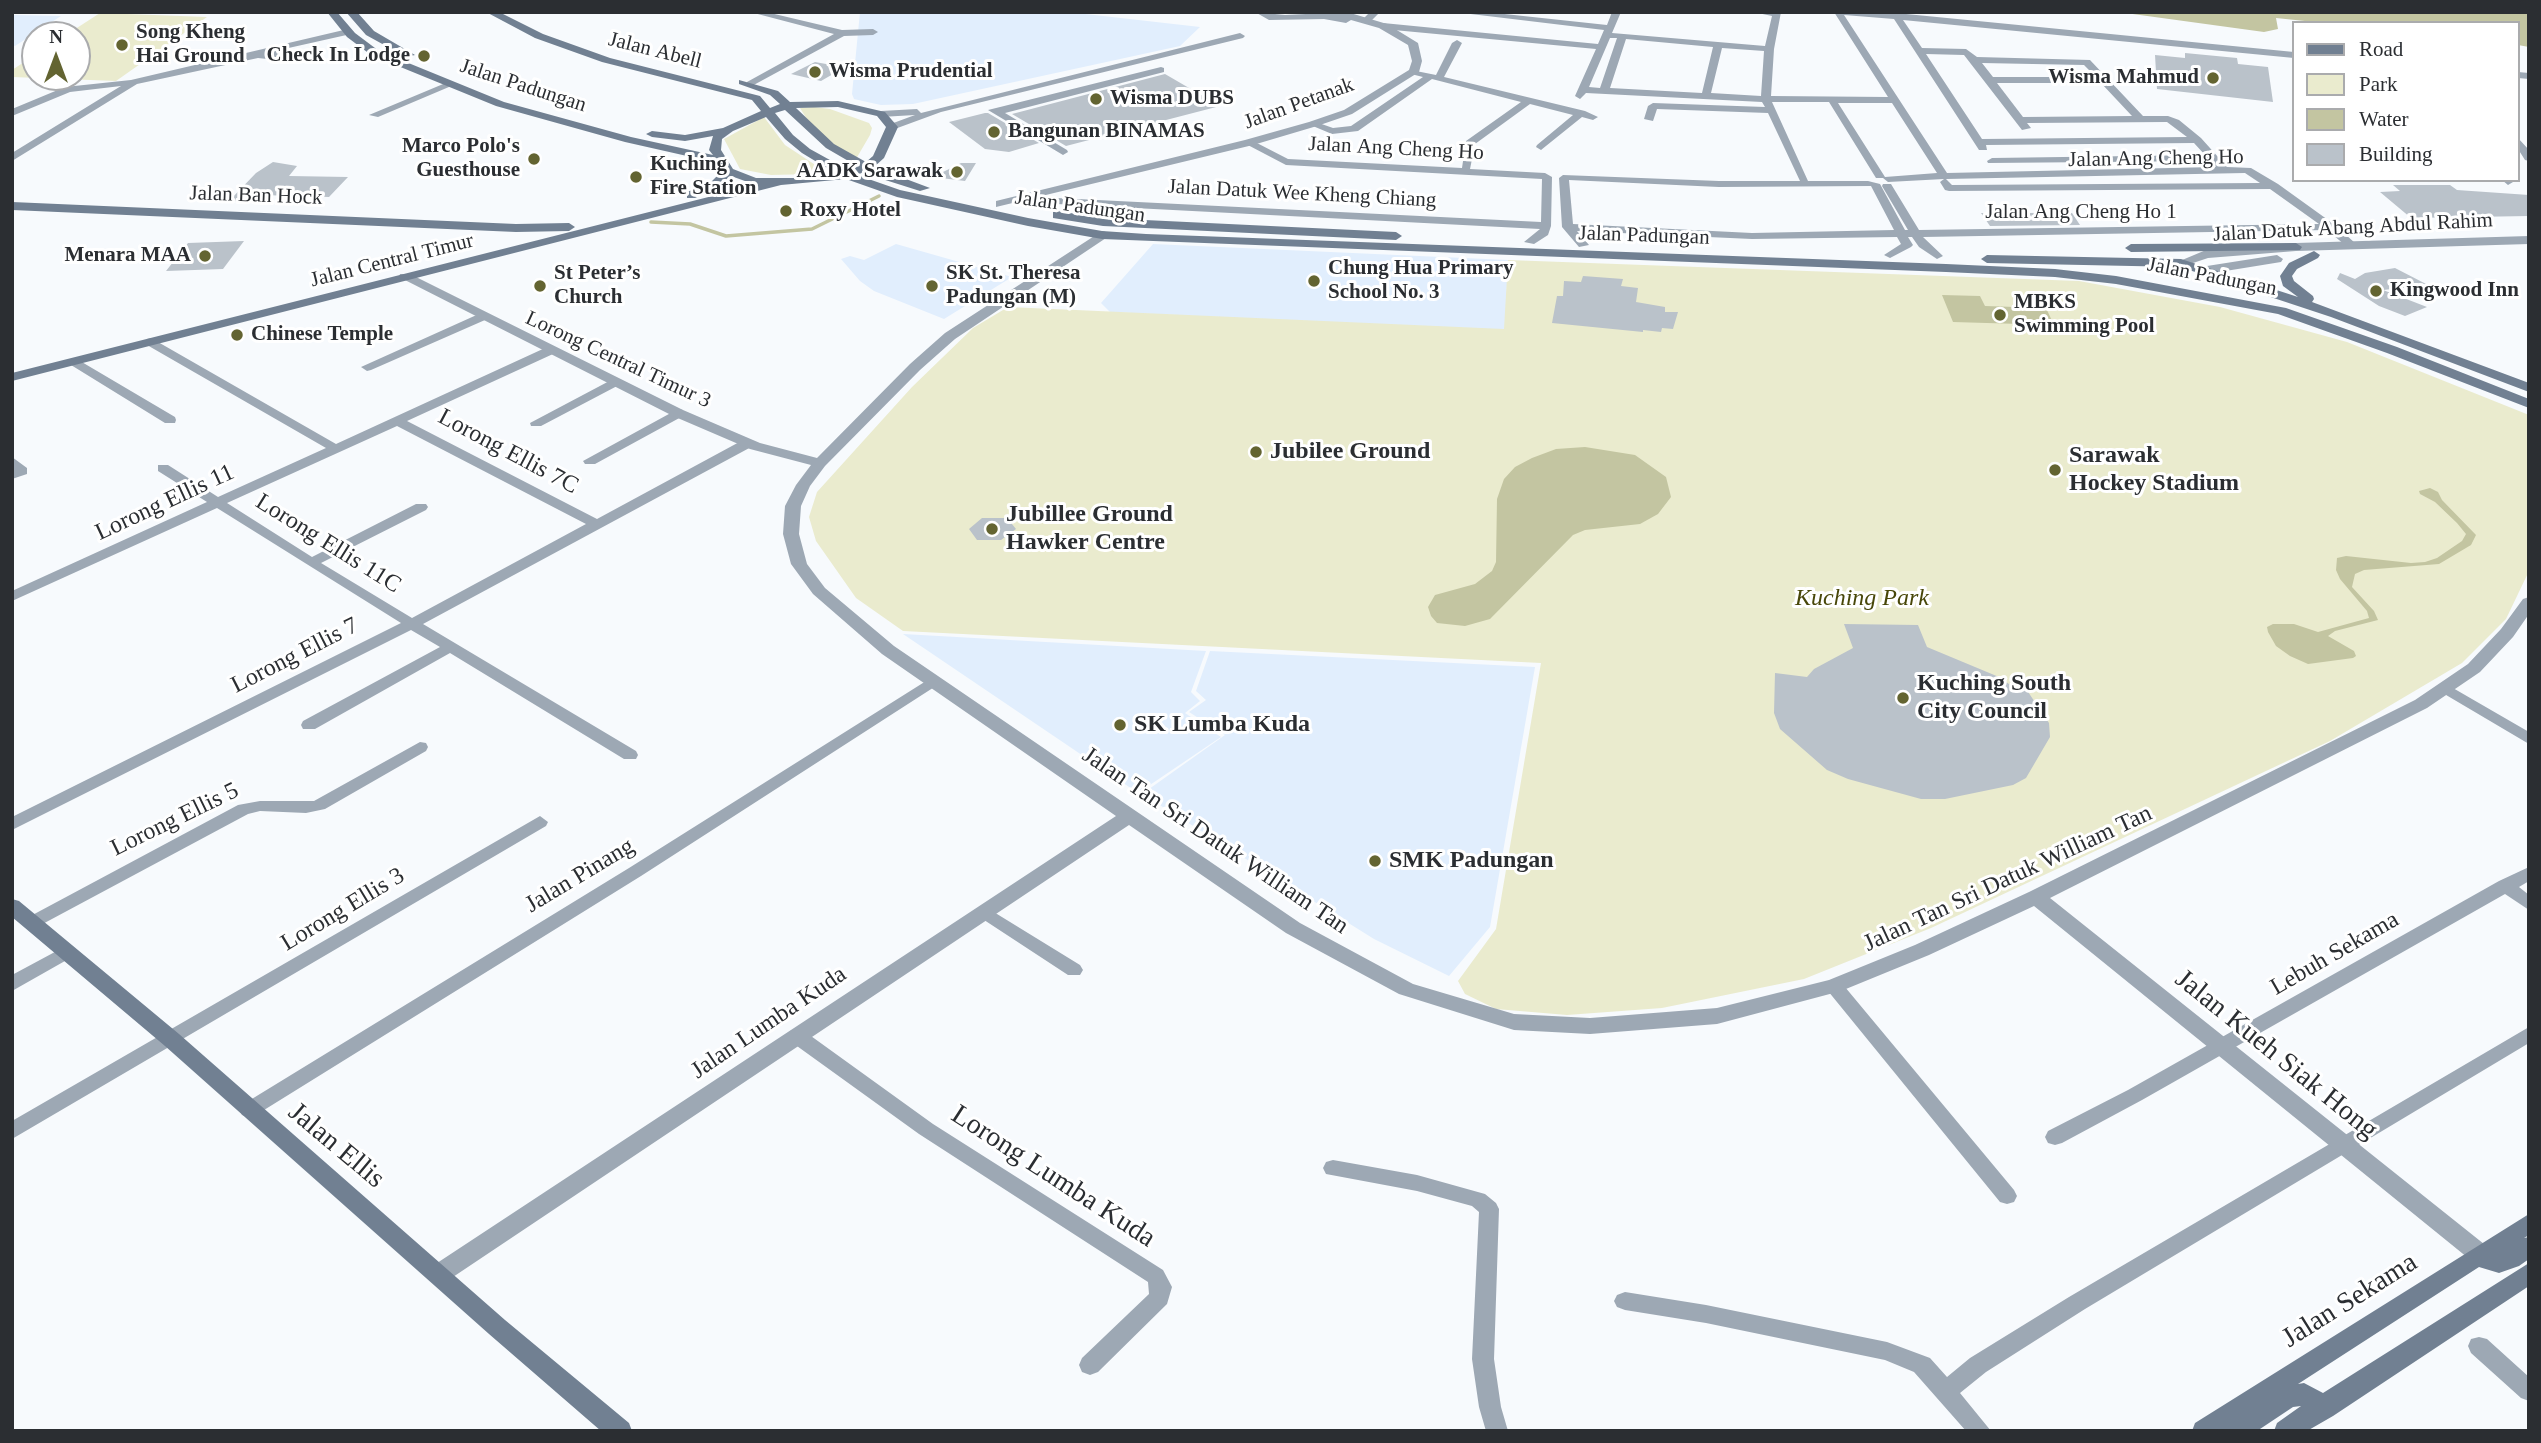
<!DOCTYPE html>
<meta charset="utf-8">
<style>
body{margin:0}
#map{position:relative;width:2541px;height:1443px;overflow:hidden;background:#f7fafd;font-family:Georgia,serif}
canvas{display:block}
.frame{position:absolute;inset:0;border:14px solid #2b2e32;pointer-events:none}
.legend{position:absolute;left:2292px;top:21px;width:228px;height:161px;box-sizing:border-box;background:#fff;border:2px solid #aaabad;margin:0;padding:9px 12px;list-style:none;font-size:21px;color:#2b2e32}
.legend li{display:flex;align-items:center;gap:14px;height:35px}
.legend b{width:35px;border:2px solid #aaabad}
.north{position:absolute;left:21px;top:21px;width:70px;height:70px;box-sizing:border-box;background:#fff;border:2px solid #aaabad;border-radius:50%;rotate:0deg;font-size:19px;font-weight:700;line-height:28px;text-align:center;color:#2b2e32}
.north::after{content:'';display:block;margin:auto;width:24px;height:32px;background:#636431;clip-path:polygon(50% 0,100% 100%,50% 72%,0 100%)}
</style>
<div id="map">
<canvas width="2541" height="1443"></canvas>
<div class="frame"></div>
<ul class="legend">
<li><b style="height:9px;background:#718092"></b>Road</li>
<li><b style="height:19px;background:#eaebce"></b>Park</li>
<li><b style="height:19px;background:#c3c5a1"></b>Water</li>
<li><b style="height:19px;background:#bac2ca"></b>Building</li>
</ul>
<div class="north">N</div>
</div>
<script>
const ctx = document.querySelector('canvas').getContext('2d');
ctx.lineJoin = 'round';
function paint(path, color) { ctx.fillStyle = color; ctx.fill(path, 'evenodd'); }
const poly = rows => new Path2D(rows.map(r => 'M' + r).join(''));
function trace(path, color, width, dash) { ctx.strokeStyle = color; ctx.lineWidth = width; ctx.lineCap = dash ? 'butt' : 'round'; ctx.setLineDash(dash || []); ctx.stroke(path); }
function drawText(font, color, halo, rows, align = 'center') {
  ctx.font = font + ' Georgia,serif'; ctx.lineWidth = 6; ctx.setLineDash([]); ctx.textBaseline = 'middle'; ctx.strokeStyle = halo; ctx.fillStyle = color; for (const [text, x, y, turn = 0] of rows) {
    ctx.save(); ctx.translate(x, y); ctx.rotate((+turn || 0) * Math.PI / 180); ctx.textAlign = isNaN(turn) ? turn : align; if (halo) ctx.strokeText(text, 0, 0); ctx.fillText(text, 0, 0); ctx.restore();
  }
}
paint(poly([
 [860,12,1068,12,1200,27,1180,46,913,104,881,105,854,99,852,94],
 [12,15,61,16,15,46,12,45],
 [896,244,1012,277,944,319,874,291,860,281,841,259,850,256,864,260],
 [1153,244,1508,260,1505,330,1110,312,1101,303],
 [903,634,1206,651,1191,692,1200,701,1185,713,1221,737,1138,793],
 [1210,651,1535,667,1490,927,1449,976,1374,939,1142,794,1225,735,1189,712,1206,700,1196,691]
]), '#e1eefd');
paint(poly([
 [100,13,207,17,116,81,12,77,12,70,35,55,35,77,77,77,77,35,66,35],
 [814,107,830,109,869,123,872,128,870,135,856,159,829,143,810,124,800,108],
 [764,117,785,145,823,170,813,174,771,175,740,169,724,139],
 [1508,260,2079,281,2220,307,2347,342,2529,415,2529,571,2506,619,2462,663,2330,741,1931,928,1804,979,1662,1008,1567,1015,1496,1009,1465,994,1458,981,1496,929,1541,663,903,631,856,598,816,541,809,517,817,492,912,387,973,328,1008,307,1504,329]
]), '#eaebce');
paint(poly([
 [2118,12,2529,12,2529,47,2518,45,2518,23,2324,23,2276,18,2278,29,2264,32],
 [1942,295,1980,296,1985,306,2046,308,2054,325,1953,322],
 [1585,447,1635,455,1666,477,1671,497,1658,514,1640,524,1585,530,1573,535,1490,619,1465,626,1437,623,1431,616,1428,607,1435,595,1475,584,1492,571,1496,562,1497,499,1504,479,1515,467,1532,458,1556,449],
 [2430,488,2438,492,2442,500,2476,535,2471,545,2439,564,2364,570,2355,574,2352,587,2374,611,2378,620,2335,631,2328,636,2354,651,2356,656,2353,658,2308,664,2290,656,2276,646,2268,632,2267,627,2273,624,2294,624,2318,632,2369,618,2367,611,2340,579,2336,570,2337,558,2346,556,2411,563,2425,562,2437,558,2462,541,2466,534,2457,523,2435,502,2420,494,2419,491]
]), '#c3c5a1');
trace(poly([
 [651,222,690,224,726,236,812,229,879,196]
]), '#c3c5a1', 3.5);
paint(poly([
 [2185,53,2237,58,2238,64,2268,67,2273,102,2157,89,2155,55,2185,58],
 [815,62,837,66,833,69,840,70,821,81,791,74],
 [1165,74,1220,106,1066,146,1012,114],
 [985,113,988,113,1039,143,1009,152,985,149,949,122],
 [273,162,297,166,289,176,348,177,329,197,261,195,254,202,229,201,256,173],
 [961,163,976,163,965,181,933,177],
 [2393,185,2450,185,2457,190,2529,195,2529,216,2411,218,2380,192,2400,191],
 [1981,213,2072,213,2080,225,1990,226],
 [244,241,223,269,166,271,188,243],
 [2395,268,2428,285,2383,290,2427,307,2405,316,2379,306,2337,279,2340,273,2355,279,2365,273],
 [1583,276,1623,279,1621,286,1638,288,1636,302,1665,307,1665,312,1678,312,1673,329,1662,328,1661,332,1643,330,1643,332,1552,323,1557,296,1563,296,1564,281,1581,282],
 [982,518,1007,518,1016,529,1001,540,977,540,969,529],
 [1844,624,1918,625,1927,647,1999,677,2009,684,2020,680,2049,723,2050,737,2026,778,2013,785,1945,799,1921,799,1848,779,1827,770,1780,729,1774,713,1775,673,1807,677,1814,669,1853,648]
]), '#bac2ca');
paint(poly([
 [750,12,766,12,842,30,873,29,878,32,873,35,844,36,750,87,747,86,747,82,834,34,750,12],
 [1370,12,1380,12,1369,23,1363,23,1363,19,1370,12],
 [1454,12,1486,12,1607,25,1612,12,1621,12,1612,33,1765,46,1772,16,1753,12,1781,12,1774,49,1771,96,1888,97,1834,12,1896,13,2294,52,2294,58,1903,20,1922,48,1966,49,1977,57,2090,60,2143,116,2168,116,2179,120,2201,138,2227,167,2251,168,2278,184,2335,225,2355,243,2345,245,2327,230,1923,237,1943,256,1937,259,1919,247,1912,237,1908,237,1913,245,1911,247,1890,258,1884,255,1901,244,1897,237,1752,239,1577,231,1589,245,1579,247,1562,227,1559,178,1563,175,1719,181,1800,181,1768,113,1657,109,1653,121,1644,119,1648,106,1653,103,1765,107,1762,102,1586,93,1580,99,1575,96,1596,49,1383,29,1378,26,1383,23,1598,44,1604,30,1454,12],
 [1844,15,1894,19,1979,150,1987,150,1986,145,2194,143,2205,155,1992,158,1987,161,1988,163,2210,161,2216,167,1947,173,1844,15],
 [1610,38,1617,38,1600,88,1589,87,1610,38],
 [1626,39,1713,47,1702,93,1610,88,1626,39],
 [1722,48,1764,51,1761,96,1711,93,1722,48],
 [1926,54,1964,55,2022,130,2031,128,2027,123,2167,122,2187,137,1982,139,1926,54],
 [1982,63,2084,65,2096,77,1993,77,1982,63],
 [1997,83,2101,83,2132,116,2023,117,1997,83],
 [1772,102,1829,102,1876,178,1883,178,1888,182,1944,179,1940,182,1945,190,1949,191,2270,189,2319,224,1919,230,1891,184,1883,184,1882,186,1908,230,1905,230,1880,184,1868,181,1808,181,1772,102],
 [1838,103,1892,103,1937,173,1885,177,1838,103],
 [2245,173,2260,183,1952,185,1946,179,2245,173],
 [1569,180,1719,187,1871,186,1894,230,1752,233,1573,224,1569,180],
 [348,29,353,32,351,34,284,49,288,52,286,54,276,60,258,58,137,84,12,161,12,153,121,86,70,92,12,116,12,109,65,87,131,80,348,29],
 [1240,33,1245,36,1243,38,941,112,892,130,888,129,888,125,915,115,881,117,876,114,881,111,917,109,921,113,1240,33],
 [1457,40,1462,43,1444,77,1585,111,1598,117,1593,120,1582,117,1541,150,1536,147,1537,145,1573,115,1530,104,1475,144,1470,169,1545,173,1552,177,1551,226,1548,235,1534,244,1524,242,1540,229,1057,204,1052,201,1057,198,1541,222,1542,179,1286,165,1244,143,1253,141,1288,159,1462,168,1466,141,1521,102,1432,79,1358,131,1332,134,1308,124,1313,121,1333,128,1351,126,1423,77,1411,74,1411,70,1436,75,1452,43,1457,40],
 [1161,67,1164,68,1164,72,1005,113,1067,150,1068,152,1063,155,988,110,1161,67],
 [2518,72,2529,73,2529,79,2518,78,2518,72],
 [448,82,456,84,378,117,369,115,448,82],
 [2518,138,2529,150,2529,161,2525,160,2518,149,2518,138],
 [2502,180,2512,180,2513,182,2508,185,2502,180],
 [481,313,485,314,485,320,371,370,367,371,361,367,481,313],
 [151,338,336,444,545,348,553,348,553,354,407,421,597,519,743,440,753,440,753,446,423,624,636,751,638,755,636,759,624,759,450,653,315,729,303,729,301,725,303,721,440,647,411,630,12,830,12,817,401,623,217,508,12,601,12,591,207,502,158,471,158,465,168,465,218,497,326,448,147,345,147,339,151,338],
 [397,426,586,524,412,618,321,563,426,510,428,507,426,504,416,504,312,557,227,503,397,426],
 [75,358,175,417,176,420,175,423,165,423,71,365,69,362,75,358],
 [615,378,621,382,619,385,541,426,531,426,530,423,615,378],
 [678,409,683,410,683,416,595,464,585,464,583,461,678,409],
 [12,457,27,468,27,474,12,479,12,457],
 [934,676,939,678,942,681,939,684,641,876,256,1115,249,1118,242,1115,239,1110,242,1105,629,868,934,676],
 [2446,684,2529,732,2529,744,2441,692,2438,689,2446,684],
 [420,742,426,743,428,747,426,751,325,809,306,813,260,811,248,814,37,927,25,927,22,923,25,919,238,805,260,801,314,801,420,742],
 [540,816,548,822,546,826,12,1139,12,1121,540,816],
 [2529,867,2529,881,2519,887,2529,895,2529,910,2505,894,2142,1100,2062,1143,2055,1145,2048,1143,2045,1137,2048,1131,2128,1090,2499,881,2529,867],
 [984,906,1080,965,1083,970,1080,975,1068,975,978,916,975,912,978,908,984,906],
 [66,946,72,947,75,952,72,957,12,991,12,975,66,946],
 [1834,979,1840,981,2014,1190,2017,1196,2014,1202,2007,1204,2000,1202,1828,991,1825,986,1828,981,1834,979],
 [2529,1027,2529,1043,2085,1309,1986,1372,1960,1393,1991,1431,1966,1431,1914,1372,1885,1360,1706,1323,1625,1310,1617,1307,1614,1301,1617,1295,1625,1292,1706,1305,1887,1342,1930,1358,1947,1377,1970,1358,2069,1297,2529,1027],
 [797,1029,804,1031,933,1124,1163,1270,1172,1287,1167,1304,1098,1372,1090,1375,1082,1372,1079,1365,1082,1358,1149,1294,1148,1282,919,1134,790,1041,788,1036,790,1031,797,1029],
 [1333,1160,1417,1175,1485,1194,1496,1203,1499,1209,1494,1359,1501,1407,1508,1431,1486,1431,1479,1407,1472,1359,1479,1212,1472,1206,1417,1191,1326,1174,1323,1168,1326,1162,1333,1160],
 [2479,1337,2487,1339,2529,1377,2529,1401,2521,1398,2471,1353,2468,1346,2471,1339,2479,1337]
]), '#9da8b4');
paint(poly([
 [1255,12,1285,15,1347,12,1387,24,1418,43,1422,61,1419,72,1352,114,1317,126,1253,145,996,207,996,201,1245,140,1309,122,1344,110,1409,70,1412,61,1408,45,1379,28,1351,20,1346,23,1324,19,1269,20,1255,12],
 [1102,231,1106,232,1106,238,955,339,920,370,825,466,810,486,801,506,799,534,807,564,825,588,894,646,1300,923,1413,984,1514,1014,1590,1018,1717,1008,1829,980,1915,945,2029,892,2415,700,2468,664,2501,629,2523,599,2529,597,2529,614,2513,637,2480,672,2427,708,2050,898,2489,1248,2493,1255,2489,1262,2481,1265,2473,1262,2034,906,1929,955,1841,991,1717,1024,1590,1034,1514,1030,1399,994,1286,933,1129,825,447,1281,439,1284,431,1281,427,1274,431,1267,1116,816,882,654,813,594,791,564,783,534,785,506,796,485,811,465,750,449,673,416,399,277,400,274,410,274,683,410,760,443,817,458,910,364,945,333,1102,231],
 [2529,236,2529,244,2296,251,2208,258,2181,267,2175,263,2206,250,2296,243,2529,236],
 [2277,255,2283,259,2281,262,2207,274,2201,270,2207,266,2277,255]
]), '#9da8b4');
paint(poly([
 [327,12,337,12,355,33,379,51,504,102,631,137,713,155,709,150,713,136,685,141,652,137,646,134,652,131,685,135,723,128,761,111,752,100,602,62,535,38,486,12,499,12,543,34,610,58,760,96,770,108,780,104,770,95,739,84,739,80,778,91,790,102,838,101,885,112,898,127,884,158,874,167,930,188,920,191,879,178,866,171,857,175,900,190,1028,218,1102,231,1146,234,1946,264,2055,269,2116,276,2286,308,2397,347,2529,399,2529,408,2387,353,2278,314,2116,284,2055,277,1946,272,1102,239,1028,226,897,197,846,179,781,185,12,381,12,373,756,185,731,176,718,187,695,198,687,198,687,192,710,183,723,170,718,163,625,142,496,106,371,55,347,37,327,12],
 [838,107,877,116,886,127,873,156,866,162,834,144,796,108,838,107],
 [785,110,826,148,857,166,848,170,810,149,793,135,775,113,785,110],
 [766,117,785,139,802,153,835,173,795,178,756,178,733,169,721,150,722,139,733,131,766,117],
 [346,12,357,12,374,31,415,55,406,57,366,35,346,12],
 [12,202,516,224,569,223,575,227,569,231,516,232,12,210,12,202],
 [1057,211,1103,218,1396,232,1402,236,1396,240,1103,226,1053,218,1053,212,1057,211],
 [2296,243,2302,247,2300,250,2131,252,2125,248,2131,244,2296,243],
 [2314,251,2320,255,2318,258,2297,269,2292,276,2294,281,2313,296,2314,299,2312,302,2529,383,2529,392,2331,317,2180,267,1987,263,1981,259,1987,255,2181,259,2298,297,2283,286,2280,276,2289,263,2314,251],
 [12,899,19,901,179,1034,505,1320,629,1423,632,1431,601,1431,489,1334,165,1046,12,917,12,899],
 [2529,1214,2529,1235,2524,1238,2529,1237,2529,1259,2519,1266,2499,1273,2479,1267,2298,1384,2304,1383,2323,1393,2529,1263,2529,1286,2333,1416,2307,1431,2274,1431,2277,1423,2301,1406,2293,1407,2257,1431,2192,1431,2195,1423,2529,1214]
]), '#718092');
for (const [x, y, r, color] of [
 [122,45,7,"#636431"],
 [424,56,7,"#636431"],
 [815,72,7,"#636431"],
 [2213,78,7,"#636431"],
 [1096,99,7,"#636431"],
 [994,132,7,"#636431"],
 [534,159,7,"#636431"],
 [957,172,7,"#636431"],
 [636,177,7,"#636431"],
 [786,211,7,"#636431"],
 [205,256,7,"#636431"],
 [1314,281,7,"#636431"],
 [540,286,7,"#636431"],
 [932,286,7,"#636431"],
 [2376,291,7,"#636431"],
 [2000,315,7,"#636431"],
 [237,335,7,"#636431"],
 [1256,452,7,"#636431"],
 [2055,470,7,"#636431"],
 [992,529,7,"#636431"],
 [1903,698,7,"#636431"],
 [1120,725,7,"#636431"],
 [1375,861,7,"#636431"]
]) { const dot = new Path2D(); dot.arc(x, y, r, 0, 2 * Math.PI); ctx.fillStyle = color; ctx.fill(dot); trace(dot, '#fff', 2.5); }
drawText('bold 21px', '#2b2e32', '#fff', [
 ["Song Kheng",136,33],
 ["Hai Ground",136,57],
 ["Check In Lodge",410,56,"right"],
 ["Wisma Prudential",829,72],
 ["Wisma Mahmud",2199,78,"right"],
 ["Wisma DUBS",1110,99],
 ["Bangunan BINAMAS",1008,132],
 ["Marco Polo's",520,147,"right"],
 ["Guesthouse",520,171,"right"],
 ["Kuching",650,165],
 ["Fire Station",650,189],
 ["AADK Sarawak",943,172,"right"],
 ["Roxy Hotel",800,211],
 ["Menara MAA",191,256,"right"],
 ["Chung Hua Primary",1328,269],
 ["School No. 3",1328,293],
 ["St Peter’s",554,274],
 ["Church",554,298],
 ["SK St. Theresa",946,274],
 ["Padungan (M)",946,298],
 ["Kingwood Inn",2390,291],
 ["MBKS",2014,303],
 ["Swimming Pool",2014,327],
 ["Chinese Temple",251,335]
], 'left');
drawText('21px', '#2b2e32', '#fff', [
 ["Jalan Abell",655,51,14],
 ["Jalan Padungan",523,86,18],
 ["Jalan Petanak",1299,104,-20],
 ["Jalan Ang Cheng Ho",1396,149,3],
 ["Jalan Ang Cheng Ho",2156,159,-1],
 ["Jalan Datuk Wee Kheng Chiang",1302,194,3],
 ["Jalan Ban Hock",256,196,2],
 ["Jalan Padungan",1080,207,8],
 ["Jalan Ang Cheng Ho 1",2081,212],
 ["Jalan Datuk Abang Abdul Rahim",2353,228,-3],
 ["Jalan Padungan",1644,236,2],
 ["Jalan Central Timur",392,261,-14],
 ["Jalan Padungan",2212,277,11],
 ["Lorong Central Timur 3",618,360,25]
]);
drawText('24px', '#2b2e32', '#fff', [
 ["Lorong Ellis 7C",508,452,28],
 ["Lorong Ellis 11",165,503,-25],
 ["Lorong Ellis 11C",328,544,32],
 ["Lorong Ellis 7",295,656,-27],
 ["Lorong Ellis 5",175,820,-26],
 ["Jalan Tan Sri Datuk William Tan",1215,841,34],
 ["Jalan Pinang",580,876,-31],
 ["Jalan Tan Sri Datuk William Tan",2008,879,-25],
 ["Lorong Ellis 3",343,910,-31],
 ["Lebuh Sekama",2335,954,-30],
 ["Jalan Lumba Kuda",769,1023,-34]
]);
drawText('bold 24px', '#2b2e32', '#fff', [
 ["Jubilee Ground",1270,452],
 ["Sarawak",2069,456],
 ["Hockey Stadium",2069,484],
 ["Jubillee Ground",1006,515],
 ["Hawker Centre",1006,543],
 ["Kuching South",1917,684],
 ["City Council",1917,712],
 ["SK Lumba Kuda",1134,725],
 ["SMK Padungan",1389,861]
], 'left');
drawText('italic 24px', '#484709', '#fff', [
 ["Kuching Park",1862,599]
]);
drawText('28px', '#2b2e32', '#fff', [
 ["Jalan Kueh Siak Hong",2276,1055,39],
 ["Jalan Ellis",336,1146,40],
 ["Lorong Lumba Kuda",1053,1177,33],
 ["Jalan Sekama",2350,1301,-32]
]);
</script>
